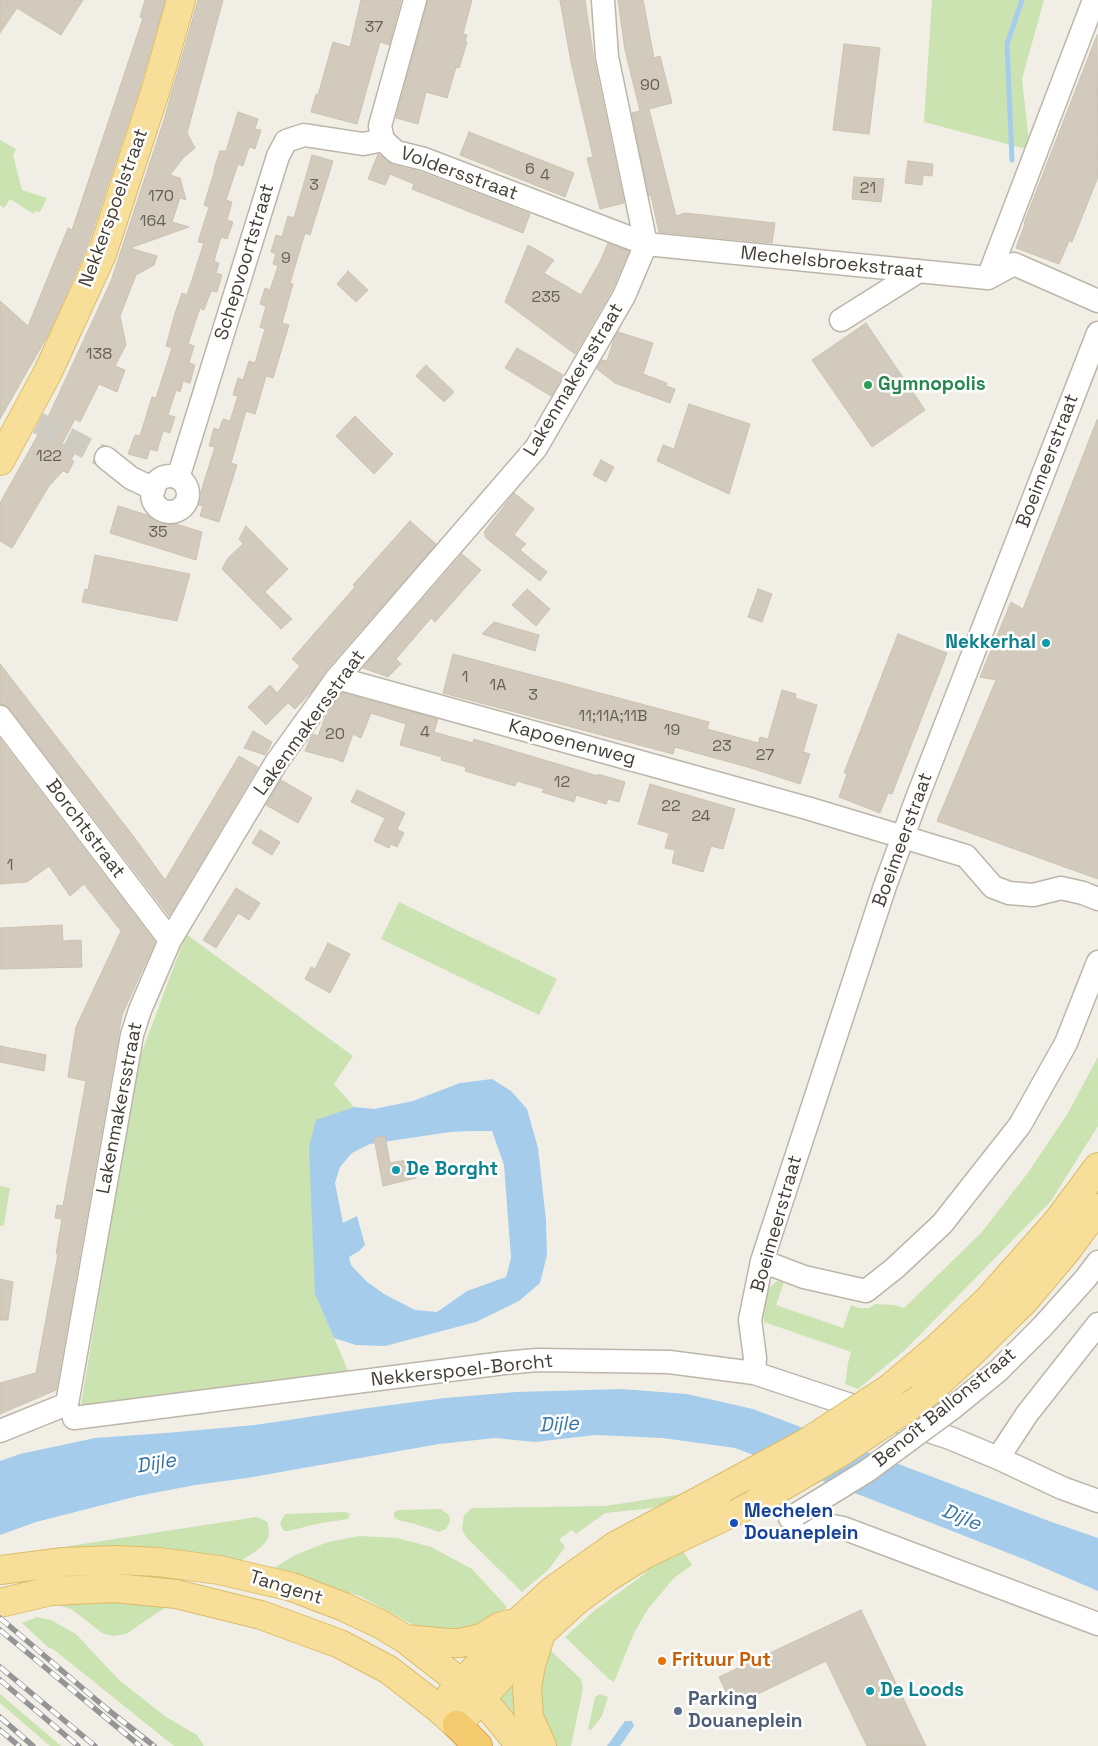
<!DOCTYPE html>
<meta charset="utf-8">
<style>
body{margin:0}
canvas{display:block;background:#f1eee6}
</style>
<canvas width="1098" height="1746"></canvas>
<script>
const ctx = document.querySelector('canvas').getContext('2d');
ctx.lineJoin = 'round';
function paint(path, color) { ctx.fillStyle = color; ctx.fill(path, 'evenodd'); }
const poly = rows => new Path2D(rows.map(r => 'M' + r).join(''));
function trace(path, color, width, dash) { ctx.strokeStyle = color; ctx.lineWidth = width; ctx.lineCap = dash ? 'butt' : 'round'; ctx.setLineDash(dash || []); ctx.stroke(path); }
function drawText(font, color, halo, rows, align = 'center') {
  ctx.font = font + ' "Space Grotesk",sans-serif'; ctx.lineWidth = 5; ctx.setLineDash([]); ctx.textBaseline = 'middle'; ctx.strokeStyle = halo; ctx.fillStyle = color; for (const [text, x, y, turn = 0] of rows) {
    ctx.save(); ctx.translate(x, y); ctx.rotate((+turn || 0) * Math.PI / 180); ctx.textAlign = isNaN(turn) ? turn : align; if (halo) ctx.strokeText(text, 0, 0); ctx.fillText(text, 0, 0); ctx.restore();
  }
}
paint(poly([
 [932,0,1044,0,1022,79,1030,150,924,122],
 [0,140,16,149,13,155,22,190,47,198,40,212,35,211,34,214,10,199,4,208,0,205],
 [399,902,557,979,539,1015,381,939],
 [186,934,353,1056,334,1084,354,1107,316,1121,315,1294,350,1375,81,1405,137,1065],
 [1098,1057,1098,1126,1051,1201,906,1349,858,1389,845,1384,848,1363,851,1352,764,1322,763,1315,764,1300,768,1289,777,1281,784,1282,776,1305,843,1328,851,1305,859,1308,869,1308,875,1304,894,1305,904,1308,981,1233,1027,1174,1068,1113],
 [0,1186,10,1188,4,1225,0,1226],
 [683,1494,653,1508,605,1513,576,1534,572,1530,559,1539,565,1547,549,1569,522,1592,466,1537,462,1529,464,1515,472,1508,605,1506],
 [441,1509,449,1515,450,1521,446,1529,439,1532,415,1524,398,1520,394,1517,394,1513,398,1510],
 [346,1512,350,1514,348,1519,321,1523,288,1531,284,1531,281,1526,280,1523,285,1514],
 [256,1517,264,1520,268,1523,269,1536,266,1542,259,1549,238,1563,65,1552,57,1548],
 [360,1536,397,1538,431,1547,472,1569,507,1607,484,1627,462,1635,417,1627,360,1596,269,1571,295,1555,328,1542],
 [680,1546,692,1565,674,1578,648,1609,634,1633,614,1682,609,1679,565,1637,595,1610,643,1575,665,1554],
 [86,1599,166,1607,126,1634,113,1636,102,1633,71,1609,51,1603],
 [37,1617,51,1620,76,1634,119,1680,166,1717,197,1735,204,1746,174,1746,53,1649,49,1648,22,1623],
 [551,1651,581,1679,583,1689,571,1746,551,1746,535,1711,541,1665],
 [515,1675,521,1725,499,1707,498,1692],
 [0,1694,61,1746,50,1746,0,1703],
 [600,1694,608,1697,602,1716,591,1730,588,1729,595,1697]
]), '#cbe3b1');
paint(poly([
 [492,1079,511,1091,527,1109,538,1148,546,1220,547,1255,540,1283,519,1301,476,1322,423,1336,385,1346,356,1345,334,1338,315,1294,309,1147,316,1120,354,1107,374,1109,413,1101,460,1083],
 [469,1131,492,1131,504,1165,511,1258,506,1277,467,1291,437,1312,415,1310,384,1294,366,1281,351,1265,349,1257,359,1251,365,1245,357,1216,343,1223,335,1183,340,1167,352,1153,370,1144,450,1132],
 [622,1389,687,1394,753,1409,1049,1521,1098,1538,1098,1591,1026,1560,873,1500,735,1448,663,1438,595,1435,535,1442,495,1438,439,1444,247,1478,195,1485,138,1496,36,1522,0,1535,0,1461,20,1454,95,1438,166,1433,255,1425,368,1408,445,1398,516,1392],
 [625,1721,632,1721,634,1726,620,1746,607,1746]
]), '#a5cdeb');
trace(poly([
 [1012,160,1007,44,1022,0]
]), '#a5cdeb', 5);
const building = poly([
 [0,0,83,0,61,35,17,8,0,33,0,0],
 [145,0,165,0,141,84,87,248,48,335,0,419,0,301,28,326,68,228,72,230,143,18,140,17,145,0],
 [198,0,223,0,187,133,195,148,184,157,170,175,180,178,186,200,180,198,172,222,189,227,130,248,157,256,154,265,136,275,120,316,126,345,115,366,125,370,117,392,99,384,80,422,75,419,62,444,76,450,71,460,74,461,68,473,63,471,49,486,12,548,0,541,0,503,49,415,111,281,164,120,198,0],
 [361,0,401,0,389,45,380,42,357,124,311,112,316,94,318,95,333,42,350,47,361,0],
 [428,0,472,0,463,34,467,35,465,41,467,42,459,68,456,67,447,98,426,92,418,124,396,118,428,0],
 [560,0,585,0,594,60,624,203,600,209,587,158,593,157,571,62,560,0],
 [618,0,643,0,654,58,660,56,672,103,649,109,676,216,685,213,775,223,772,243,659,232,651,196,649,196,632,113,640,111,625,50,618,0],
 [1097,35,1098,177,1072,242,1069,241,1059,264,1016,248,1025,224,1024,223,1097,35],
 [844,44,880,48,869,134,833,130,844,44],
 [238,112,258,119,255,129,261,130,255,149,249,147,243,166,238,164,226,200,232,202,227,220,233,222,227,239,221,237,214,261,219,263,216,273,222,275,217,292,211,291,204,310,200,308,188,344,194,346,189,363,195,365,190,383,183,381,180,392,176,390,168,415,175,417,170,433,163,431,157,451,150,449,147,459,128,454,135,435,140,436,152,397,156,398,172,348,166,346,175,313,182,293,187,295,204,243,198,242,209,207,204,205,215,169,214,169,220,151,226,151,238,112],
 [469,132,574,173,565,197,460,155,469,132],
 [378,154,393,165,420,172,530,214,523,233,412,189,414,184,390,174,385,185,368,179,378,154],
 [312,155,333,161,310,235,305,233,290,283,293,284,282,323,289,325,273,378,266,376,255,414,246,411,231,463,237,465,219,522,200,516,203,506,197,504,215,447,209,446,214,428,219,430,223,419,230,421,238,396,233,395,238,378,243,380,249,361,255,363,265,329,260,327,266,306,260,304,265,288,270,290,278,266,273,264,276,254,271,252,276,235,282,237,288,216,294,218,312,155],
 [908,161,933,164,932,176,923,175,922,185,905,183,908,161],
 [854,177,884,179,881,202,852,199,854,177],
 [608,243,629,251,612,290,575,354,505,302,528,245,554,260,544,273,581,295,601,260,608,243],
 [348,271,368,290,356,302,337,284,348,271],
 [866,323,925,410,872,447,812,360,866,323],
 [618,332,653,343,643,374,667,383,666,386,675,389,670,403,615,383,597,369,602,360,607,361,614,339,618,332],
 [517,348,563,375,551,396,505,368,517,348],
 [426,365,454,392,444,402,416,376,426,365],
 [689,404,750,424,729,494,657,461,663,445,674,449,689,404],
 [355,416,393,454,374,474,336,436,355,416],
 [1097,420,1098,420,1098,879,937,821,996,680,980,677,1011,602,1023,609,1097,420],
 [601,460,614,467,606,482,593,475,601,460],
 [514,493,534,509,514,535,526,544,520,550,547,572,540,581,486,538,484,532,514,493],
 [118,506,202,532,196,560,110,533,118,506],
 [410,521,436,544,327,669,312,691,295,709,288,703,266,725,248,707,270,685,277,693,300,666,292,659,355,587,353,585,410,521],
 [246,526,288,569,265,592,292,619,281,629,222,569,228,558,243,544,239,539,246,526],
 [462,554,481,570,435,622,431,618,396,659,401,664,388,677,363,668,462,554],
 [95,555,190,574,177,621,82,602,85,589,88,590,95,555],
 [527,589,550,609,536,626,512,605,527,589],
 [758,589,772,594,762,622,748,617,758,589],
 [494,622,539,635,535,651,482,634,494,622],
 [898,634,947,653,892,794,888,793,880,813,839,797,847,774,844,773,898,634],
 [453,654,709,722,707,729,758,743,760,737,768,739,782,690,796,694,795,698,817,705,803,752,810,754,800,784,751,768,675,747,673,754,443,693,453,654],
 [0,664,134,837,165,880,239,756,258,767,169,916,10,709,5,705,0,704,0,664],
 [342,693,438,719,434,732,473,743,474,739,598,776,598,774,625,782,619,802,608,799,606,804,576,795,574,802,542,792,544,789,517,781,515,786,465,771,466,767,441,760,442,757,400,745,406,724,371,713,361,738,353,734,343,762,330,757,330,758,305,751,310,739,313,734,318,736,325,718,342,693],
 [253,731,272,742,265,755,244,748,253,731],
 [0,739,155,942,122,1015,56,1390,0,1414,0,1383,36,1373,58,1254,56,1254,62,1219,55,1218,57,1205,63,1206,86,1081,68,1077,76,1027,121,931,84,884,70,896,49,866,27,882,0,884,0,739],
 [281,780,312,798,298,823,266,805,281,780],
 [650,784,735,809,723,849,711,846,703,872,672,863,675,850,665,848,669,833,638,824,650,784],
 [357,790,405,813,397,829,404,833,397,847,391,844,389,848,374,841,385,818,351,802,357,790],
 [260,830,280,842,272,855,252,843,260,830],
 [236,888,260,903,249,920,238,913,216,948,203,940,236,888],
 [62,925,63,941,81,940,82,967,0,969,0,928,62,925],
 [328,943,350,954,330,993,305,979,311,967,315,969,328,943],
 [0,1046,46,1055,44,1071,0,1062,0,1046],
 [385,1136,390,1163,412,1159,416,1178,383,1186,374,1138,385,1136],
 [0,1279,13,1282,8,1320,0,1320,0,1279],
 [861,1610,926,1746,867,1746,826,1661,733,1706,719,1677,861,1610]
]);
paint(building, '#d2cabc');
trace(building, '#cdc2b0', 1);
trace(poly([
 [38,423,106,458]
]), '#cecbc3', 22, [22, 11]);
const minor = poly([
 [415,0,380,126,383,140,396,152,424,159,646,244,988,278,1014,264,1098,301],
 [988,278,1094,0],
 [841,320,919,271],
 [106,458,131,478,154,489],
 '152 494a18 18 0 1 1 36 0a18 18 0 1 1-36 0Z',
 [178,478,278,156,286,141,304,135,363,144,383,140],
 [337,678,807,808,966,856,993,887,1009,893,1033,895,1061,888,1083,893,1098,899],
 [0,717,170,940],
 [762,1261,804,1277,866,1291,895,1268,942,1224,1020,1125,1066,1043,1098,962],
 [754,1373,755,1358,750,1320,762,1261,885,886,917,798,1098,333],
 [950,1410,998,1371,1043,1326,1086,1278,1098,1262],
 [74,1418,504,1363,537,1360,669,1362,754,1373,950,1438,998,1458,1062,1488,1098,1501],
 [0,1431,67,1404,132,1035,140,1010,170,940,276,763,337,678,536,448,624,296,646,244,607,57,603,0],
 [998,1458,1027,1414,1098,1324],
 [790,1518,843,1528,1098,1624]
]);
const major = poly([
 [0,461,48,372,102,254,156,89,181,0],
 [890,1388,935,1350,987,1301,1057,1222,1098,1167],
 [920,1399,971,1353,1024,1301,1067,1250,1098,1208],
 [0,1570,63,1562,116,1560,159,1562,219,1570,292,1587,344,1607,380,1624,405,1639,482,1699,521,1746],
 [0,1603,51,1591,115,1588,176,1594,261,1615,340,1644,389,1670,438,1708,457,1725,541,1633,576,1601,607,1578,645,1554,759,1500],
 [540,1637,531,1665,527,1688,529,1717,542,1746],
 [405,1639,448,1643,460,1643,482,1638,499,1627,509,1624],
 [450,1696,520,1620,552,1591,615,1546,723,1488]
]);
const highway = poly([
 [457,1725,478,1746]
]);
trace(minor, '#bcb6a9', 25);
trace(major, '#dbbc6a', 30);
trace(highway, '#d29f3f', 30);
trace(minor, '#fff', 22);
trace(major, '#f7de99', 28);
trace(highway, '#f4ca6e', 28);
const rail = poly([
 [0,1618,107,1709,154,1746],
 [0,1630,140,1746],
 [0,1667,95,1746],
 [0,1680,78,1746],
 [0,1717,33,1746],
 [0,1730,19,1746]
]);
trace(rail, '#959595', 5.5);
trace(rail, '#fff', 4, [11]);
const minorBridge = poly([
 [797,1514,867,1471,950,1410]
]);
const majorBridge = poly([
 [723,1488,806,1443,890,1388],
 [759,1500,836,1455,920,1399]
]);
trace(minorBridge, '#bcb6a9', 25, []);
trace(majorBridge, '#dbbc6a', 30, []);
trace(minorBridge, '#fff', 22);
trace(majorBridge, '#f7de99', 28);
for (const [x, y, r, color] of [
 [868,385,5,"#2e9e5b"],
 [1046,643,5,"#0f9aa8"],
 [396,1170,5,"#0f9aa8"],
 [734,1523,5,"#1a4fb4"],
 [662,1661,5,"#e8710a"],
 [870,1691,5,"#0f9aa8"],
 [678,1711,5,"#5c6f8a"]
]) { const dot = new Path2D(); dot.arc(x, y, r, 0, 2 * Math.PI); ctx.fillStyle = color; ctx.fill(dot); trace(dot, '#fff', 2); }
drawText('16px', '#686157', null, [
 ["37",374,28],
 ["90",650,86],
 ["6",530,170],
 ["4",545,176],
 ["3",314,186],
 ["21",868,189],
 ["170",161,197],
 ["164",153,222],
 ["9",286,259],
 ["235",546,298],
 ["138",99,355],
 ["122",49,457],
 ["35",158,533],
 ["1",465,678],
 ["1A",498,686],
 ["3",533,696],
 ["11;11A;11B",613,717],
 ["19",672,731],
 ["4",425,733],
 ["20",335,735],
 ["23",722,747],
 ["27",765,756],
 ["12",562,783],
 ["22",671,807],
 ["24",701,817],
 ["1",10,866]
]);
drawText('19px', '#443e35', '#fff', [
 ["Voldersstraat",459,174,20],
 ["Nekkerspoelstraat",114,208,-70],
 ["Schepvoortstraat",245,262,-73],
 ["Mechelsbroekstraat",832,263,6],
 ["Lakenmakersstraat",574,380,-59],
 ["Boeimeerstraat",1048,461,-69],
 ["Lakenmakersstraat",310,723,-54],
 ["Kapoenenweg",572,743,15],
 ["Borchtstraat",85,829,53],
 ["Boeimeerstraat",903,840,-70],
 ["Lakenmakersstraat",120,1108,-79],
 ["Boeimeerstraat",777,1224,-74],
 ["Nekkerspoel-Borcht",462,1371,-6],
 ["Benoît Ballonstraat",945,1408,-39],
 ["Tangent",286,1588,17]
]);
drawText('bold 19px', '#27864d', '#fff', [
 ["Gymnopolis",878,385]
], 'left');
drawText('bold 19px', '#0d838f', '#fff', [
 ["Nekkerhal",1036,643,"right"],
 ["De Borght",406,1170],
 ["De Loods",880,1691]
], 'left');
drawText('bold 19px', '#164399', '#fff', [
 ["Mechelen",744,1512],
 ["Douaneplein",744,1534]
], 'left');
drawText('bold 19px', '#c56008', '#fff', [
 ["Frituur Put",672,1661]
], 'left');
drawText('bold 19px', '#4e5e75', '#fff', [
 ["Parking",688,1700],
 ["Douaneplein",688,1722]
], 'left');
drawText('italic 20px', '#3675a8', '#fff', [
 ["Dijle",559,1425,-3],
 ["Dijle",156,1464,-10],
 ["Dijle",961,1518,22]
]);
</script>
